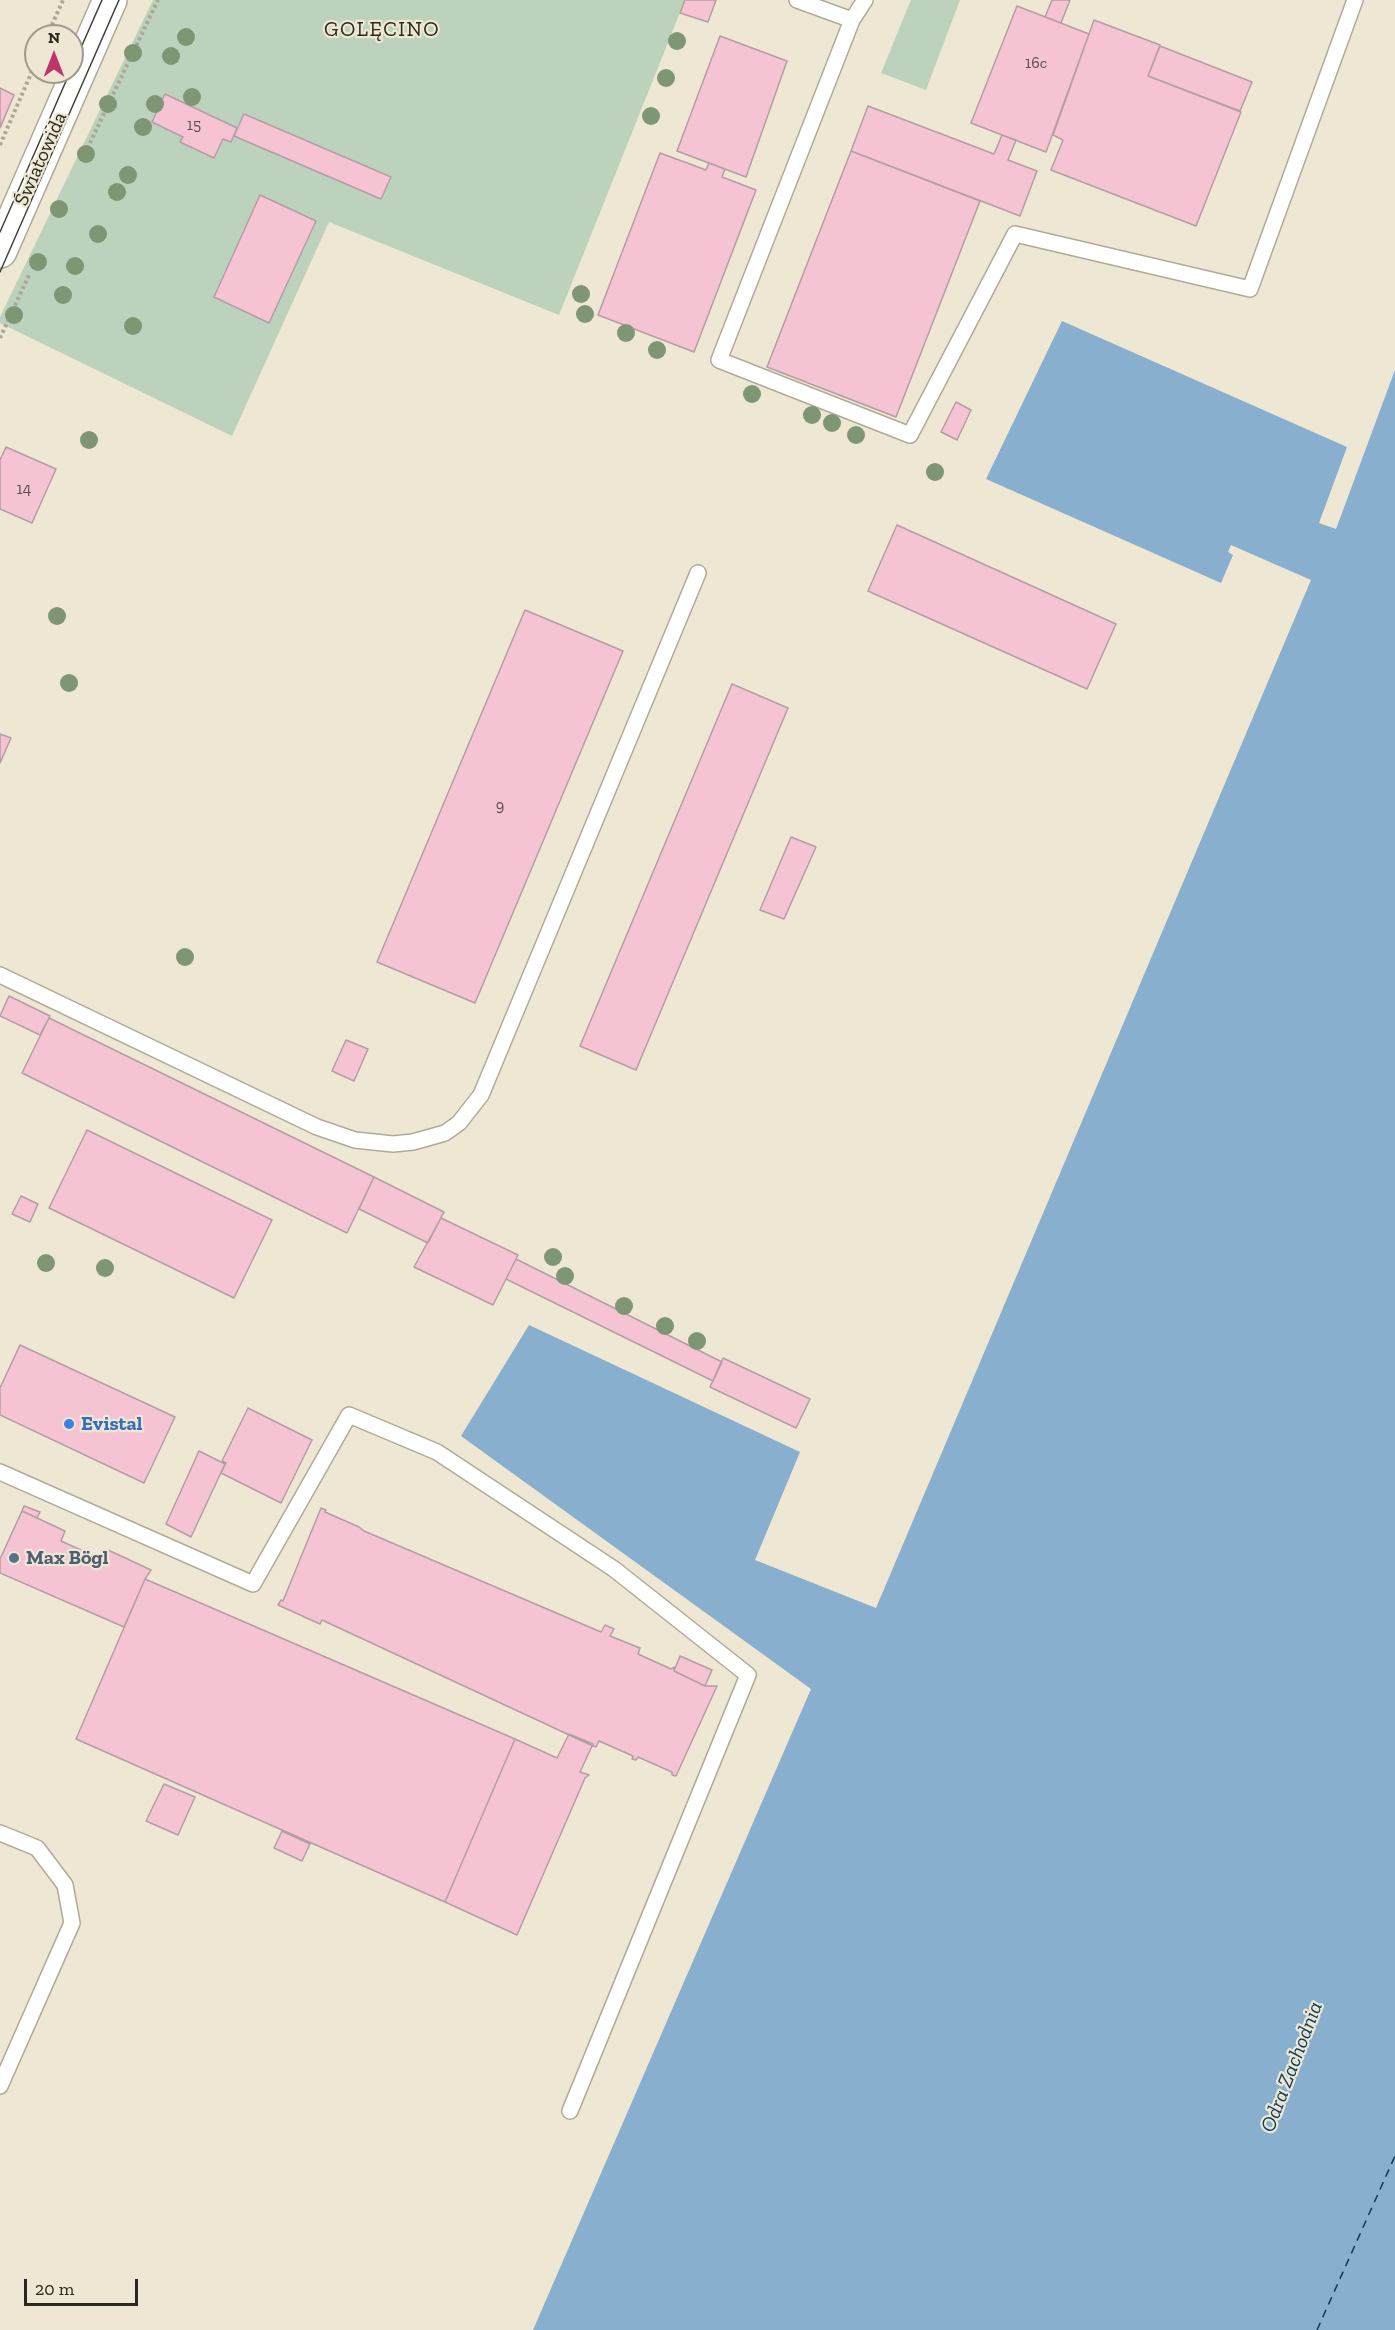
<!DOCTYPE html>
<meta charset="utf-8">
<style>
body{margin:0}
#map{position:relative;width:1395px;height:2330px;overflow:hidden;background:#ede7d3;font-family:"Zilla Slab",serif}
canvas{display:block}
.north{position:absolute;left:24px;top:24px;width:60px;height:60px;box-sizing:border-box;background:#ede7d3;border:2px solid #9f9a8b;border-radius:50%;rotate:0deg;font-size:16px;font-weight:700;line-height:24px;text-align:center;color:#29271f}
.north::after{content:'';display:block;margin:auto;width:21px;height:27px;background:#bf346d;clip-path:polygon(50% 0,100% 100%,50% 72%,0 100%)}
.scale{position:absolute;left:24px;top:2279px;width:114px;height:27px;box-sizing:border-box;border:3px solid #29271f;border-top:0;padding-left:8px;font-size:18px;line-height:21px;white-space:nowrap;color:#29271f;-webkit-text-stroke:4px #ede7d3;paint-order:stroke}
</style>
<div id="map">
<canvas width="1395" height="2330"></canvas>
<div class="north">N</div>
<div class="scale">20 m</div>
</div>
<script>
const ctx = document.querySelector('canvas').getContext('2d');
ctx.lineJoin = 'round';
function paint(path, color) { ctx.fillStyle = color; ctx.fill(path, 'evenodd'); }
const poly = rows => new Path2D(rows.map(r => 'M' + r).join(''));
function trace(path, color, width, dash) { ctx.strokeStyle = color; ctx.lineWidth = width; ctx.lineCap = dash ? 'butt' : 'round'; ctx.setLineDash(dash || []); ctx.stroke(path); }
function drawText(font, color, halo, rows, align = 'center') {
  ctx.font = font + ' "Zilla Slab",serif'; ctx.lineWidth = 4.5; ctx.setLineDash([]); ctx.textBaseline = 'middle'; ctx.strokeStyle = halo; ctx.fillStyle = color; for (const [text, x, y, turn = 0] of rows) {
    ctx.save(); ctx.translate(x, y); ctx.rotate((+turn || 0) * Math.PI / 180); ctx.textAlign = isNaN(turn) ? turn : align; if (halo) ctx.strokeText(text, 0, 0); ctx.fillText(text, 0, 0); ctx.restore();
  }
}
paint(poly([
 [153,0,685,0,559,315,329,222,232,436,0,323,0,317],
 [911,0,960,0,926,90,881,73]
]), '#bcd2bc');
paint(poly([
 [1062,321,1347,447,1319,523,1336,529,1395,370,1395,2330,533,2330,811,1689,461,1436,529,1325,800,1452,755,1560,876,1608,1311,580,1231,545,1228,552,1233,555,1221,583,986,479]
]), '#89afce');
trace(poly([
 [1317,2330,1395,2156]
]), '#0b3b5a', 1.5, [8, 6]);
const building = poly([
 [685,0,716,0,708,22,680,13,685,0],
 [1052,0,1070,0,1061,23,1045,17,1052,0],
 [1017,6,1089,34,1046,152,971,123,1017,6],
 [1094,20,1160,45,1148,76,1241,112,1196,226,1051,170,1063,140,1053,135,1094,20],
 [720,36,787,61,746,177,677,151,720,36],
 [1160,46,1252,82,1240,111,1148,76,1160,46],
 [0,88,14,95,0,128,0,88],
 [165,94,237,128,231,142,223,139,214,158,180,142,183,137,152,122,165,94],
 [868,106,994,154,1002,135,1016,140,1008,160,1037,171,1020,216,851,151,868,106],
 [244,114,391,177,381,199,234,136,244,114],
 [851,151,980,201,896,417,767,367,851,151],
 [660,153,706,170,709,163,725,169,722,177,756,190,694,352,598,315,660,153],
 [260,195,316,221,269,323,214,297,260,195],
 [956,402,971,410,957,440,941,432,956,402],
 [6,447,56,469,32,523,0,509,0,460,6,447],
 [897,525,1116,624,1087,689,868,591,897,525],
 [525,610,623,651,475,1003,377,962,525,610],
 [732,684,788,708,636,1070,580,1046,732,684],
 [0,734,11,738,0,763,0,734],
 [791,837,816,847,784,919,760,910,791,837],
 [9,996,50,1016,40,1035,0,1016,9,996],
 [49,1018,374,1177,347,1233,22,1073,49,1018],
 [346,1040,368,1049,354,1081,332,1071,346,1040],
 [87,1130,272,1220,234,1298,49,1208,87,1130],
 [374,1177,444,1212,428,1243,359,1209,374,1177],
 [21,1196,38,1204,30,1222,12,1214,21,1196],
 [441,1218,518,1255,493,1305,414,1267,441,1218],
 [516,1259,722,1362,713,1381,506,1279,516,1259],
 [20,1345,175,1417,144,1483,0,1415,0,1388,20,1345],
 [723,1358,810,1399,796,1428,710,1387,723,1358],
 [248,1408,312,1440,281,1503,221,1473,226,1463,222,1461,248,1408],
 [199,1451,225,1464,191,1537,166,1524,199,1451],
 [24,1506,40,1512,37,1518,22,1511,24,1506],
 [321,1508,326,1510,325,1512,359,1527,364,1531,601,1632,605,1625,614,1629,610,1636,640,1648,638,1654,671,1669,674,1667,674,1671,705,1686,717,1686,676,1776,672,1775,672,1772,638,1757,636,1760,632,1759,633,1756,599,1741,596,1747,593,1746,322,1620,320,1624,278,1605,281,1600,283,1601,321,1508],
 [22,1511,65,1531,61,1541,103,1560,108,1550,151,1570,145,1579,124,1627,0,1573,0,1559,22,1511],
 [145,1579,515,1739,445,1902,76,1739,145,1579],
 [680,1656,712,1670,705,1686,674,1671,680,1656],
 [569,1734,593,1744,580,1772,589,1775,585,1778,517,1935,445,1902,515,1739,557,1758,569,1734],
 [164,1784,195,1797,178,1835,146,1821,164,1784],
 [282,1831,310,1844,302,1861,274,1848,282,1831]
]);
paint(building, '#f5c3d2');
trace(building, '#b49ea5', 1.5);
const lane = poly([
 [797,0,852,20,865,0],
 [852,20,719,360,910,435,1015,234,1250,289,1355,0],
 [0,975,317,1127,355,1140,393,1144,413,1142,445,1133,459,1123,481,1095,698,573],
 [0,1472,253,1584,349,1415,437,1452,614,1569,748,1675,570,2111],
 [0,1833,37,1848,65,1885,72,1923,0,2086]
]);
const secondary = poly([
 [0,251,110,0]
]);
trace(lane, '#b0ab98', 18);
trace(secondary, '#b0ab98', 36);
trace(poly([
 [47,36,63,0],
 [90,143,158,0],
 [0,145,36,62],
 [0,338,29,275]
]), '#aca797', 4, [3, 3]);
trace(lane, '#fff', 15);
trace(secondary, '#fff', 33);
trace(poly([
 [72,68,102,0],
 [0,232,70,72],
 [0,272,119,0]
]), '#424036', 1.5);
ctx.fillStyle = '#7e9673';
for (const [x, y] of [
 [186,37],
 [677,41],
 [133,53],
 [171,56],
 [666,78],
 [192,97],
 [108,104],
 [155,104],
 [651,116],
 [143,127],
 [86,154],
 [128,175],
 [117,192],
 [59,209],
 [98,234],
 [38,262],
 [75,266],
 [581,294],
 [63,295],
 [585,314],
 [14,315],
 [133,326],
 [626,333],
 [657,350],
 [752,394],
 [812,415],
 [832,423],
 [856,435],
 [89,440],
 [935,472],
 [57,616],
 [69,683],
 [185,957],
 [553,1257],
 [46,1263],
 [105,1268],
 [565,1276],
 [624,1306],
 [665,1326],
 [697,1341]
]) { ctx.beginPath(); ctx.arc(x, y, 9, 0, 2 * Math.PI); ctx.fill(); }
for (const [x, y, r, color] of [
 [69,1424,6,"#3f7fe0"],
 [14,1558,6,"#5c6f8a"]
]) { const dot = new Path2D(); dot.arc(x, y, r, 0, 2 * Math.PI); ctx.fillStyle = color; ctx.fill(dot); trace(dot, '#ede7d3', 2); }
drawText('16px', '#5c4e4c', null, [
 ["16c",1036,63],
 ["15",194,125],
 ["14",24,489],
 ["9",500,806]
]);
drawText('20px', '#29271f', '#ede7d3', [
 ["Światowida",41,159,-66]
]);
drawText('bold 20px', '#366cbe', '#ede7d3', [
 ["Evistal",81,1424]
], 'left');
drawText('bold 20px', '#4e5e75', '#ede7d3', [
 ["Max Bögl",26,1558]
], 'left');
ctx.letterSpacing = '1.5px';
drawText('21px', '#29271f', '#ede7d3', [
 ["GOLĘCINO",382,30]
]);
ctx.letterSpacing = '0px';
drawText('italic 21px', '#0b3b5a', '#ede7d3', [
 ["Odra Zachodnia",1292,2067,-69]
]);
</script>
